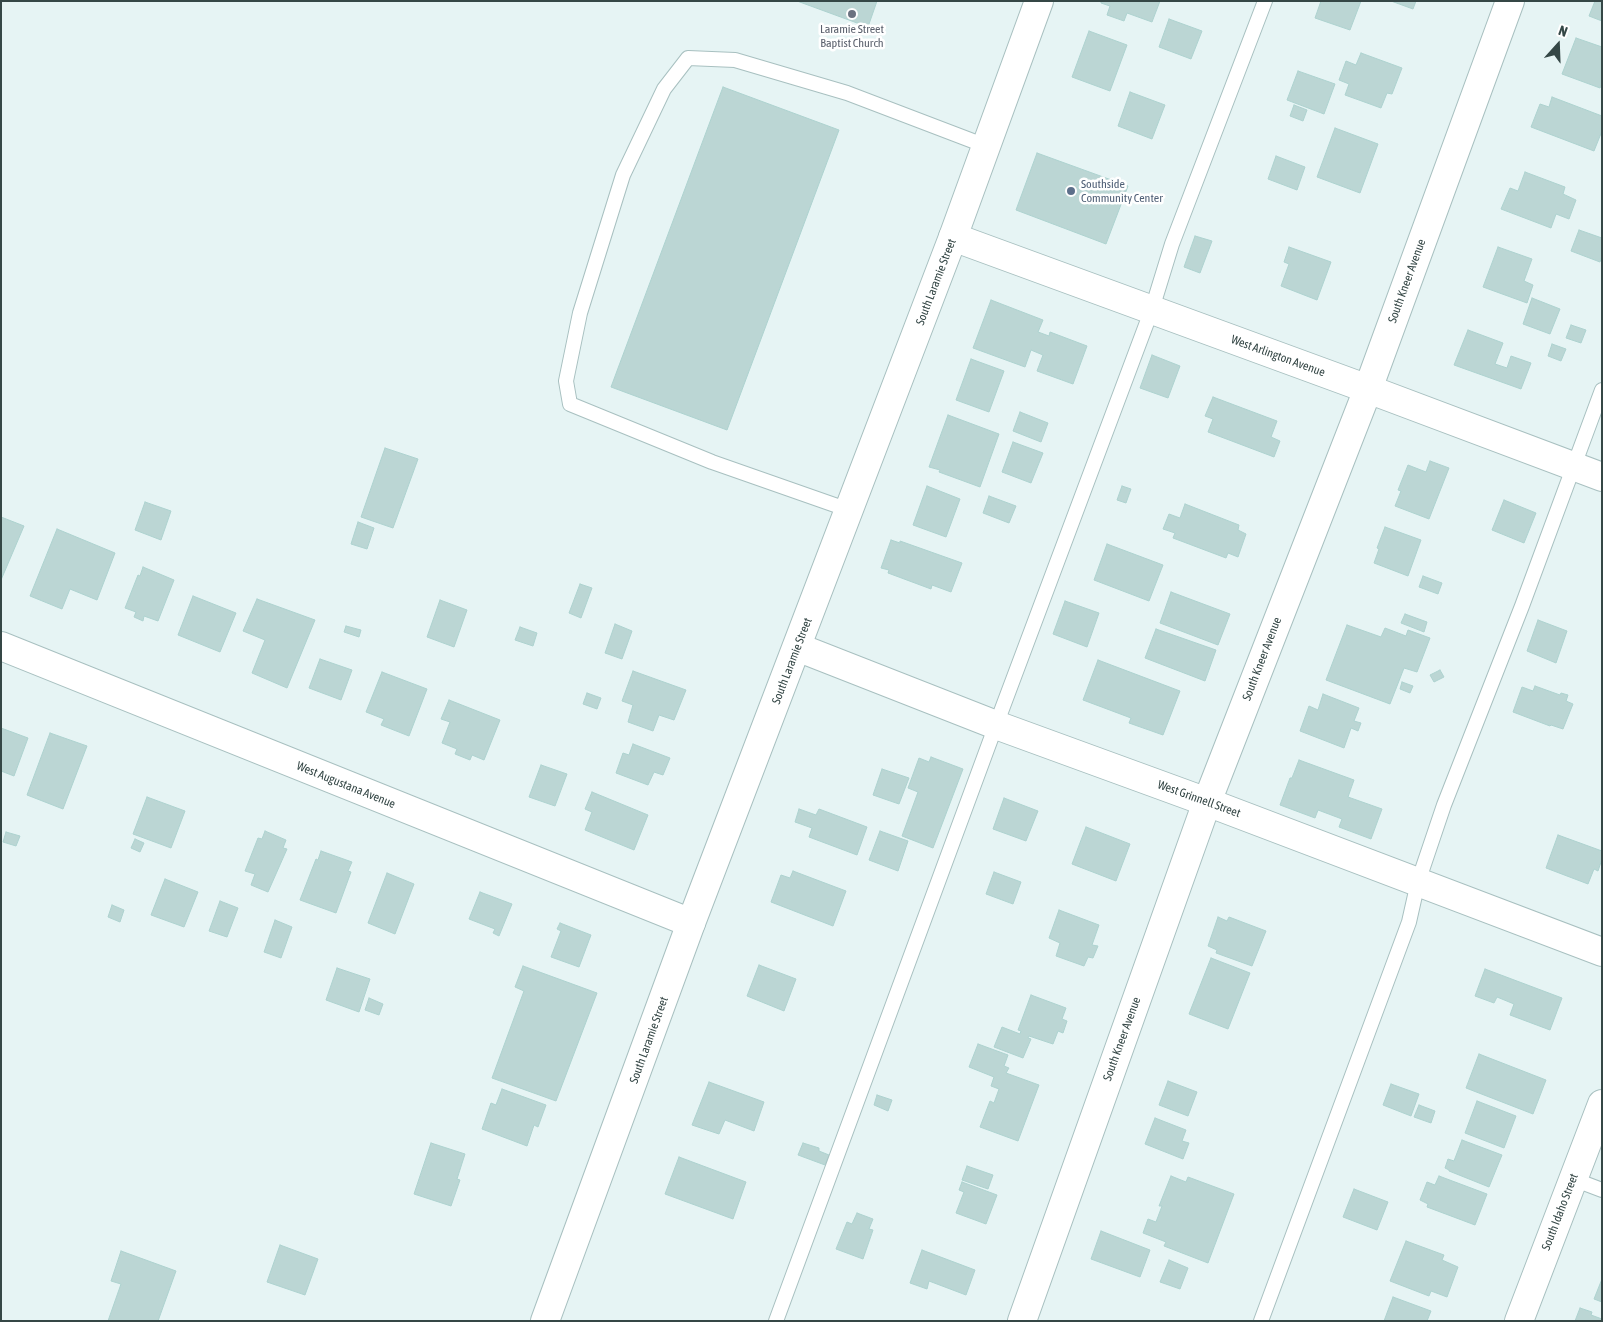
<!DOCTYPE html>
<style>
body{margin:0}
#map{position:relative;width:1603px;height:1322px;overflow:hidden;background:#e6f4f4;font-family:"Asap Condensed",sans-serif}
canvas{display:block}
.frame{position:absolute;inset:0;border:2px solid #354746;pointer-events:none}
.north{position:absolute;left:1533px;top:20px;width:50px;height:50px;-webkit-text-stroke:4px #fff;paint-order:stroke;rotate:20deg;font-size:14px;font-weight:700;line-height:20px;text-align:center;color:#354746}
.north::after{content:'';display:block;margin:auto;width:18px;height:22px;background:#354746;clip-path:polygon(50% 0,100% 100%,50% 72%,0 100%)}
</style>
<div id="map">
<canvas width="1603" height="1322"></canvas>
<div class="frame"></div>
<div class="north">N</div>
</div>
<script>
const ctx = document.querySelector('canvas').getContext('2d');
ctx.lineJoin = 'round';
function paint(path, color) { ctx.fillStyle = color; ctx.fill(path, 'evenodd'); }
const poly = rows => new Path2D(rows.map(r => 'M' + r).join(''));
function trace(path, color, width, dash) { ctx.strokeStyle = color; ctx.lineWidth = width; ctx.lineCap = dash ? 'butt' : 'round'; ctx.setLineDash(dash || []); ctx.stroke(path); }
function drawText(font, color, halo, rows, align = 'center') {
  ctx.font = font + ' "Asap Condensed",sans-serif'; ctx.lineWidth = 5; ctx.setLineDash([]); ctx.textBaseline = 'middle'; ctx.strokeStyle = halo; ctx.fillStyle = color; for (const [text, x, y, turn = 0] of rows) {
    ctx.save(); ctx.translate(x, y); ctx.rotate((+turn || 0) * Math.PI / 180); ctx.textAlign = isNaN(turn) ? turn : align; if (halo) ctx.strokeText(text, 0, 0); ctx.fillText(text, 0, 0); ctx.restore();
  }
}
const building = poly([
 [797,1,877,1,868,27,797,1],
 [1101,1,1160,1,1152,22,1127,13,1124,21,1107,15,1110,6,1101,3,1101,1],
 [1321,1,1361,1,1350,30,1315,18,1321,1],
 [1391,1,1416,1,1413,9,1391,1],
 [1595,1,1602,1,1602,21,1589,16,1595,1],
 [1169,19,1202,31,1191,59,1159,47,1169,19],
 [1089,31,1127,45,1110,91,1072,77,1089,31],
 [1576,38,1602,47,1602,84,1600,88,1562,74,1576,38],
 [1361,53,1402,68,1392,94,1387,93,1381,108,1345,95,1349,84,1339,80,1346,61,1356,65,1361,53],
 [1298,71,1335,84,1324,114,1287,100,1298,71],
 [723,87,839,130,727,430,611,387,723,87],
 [1130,92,1165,105,1152,139,1118,126,1130,92],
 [1552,97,1602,116,1602,131,1594,151,1531,127,1540,104,1549,107,1552,97],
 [1294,105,1307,110,1303,121,1290,116,1294,105],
 [1335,128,1378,144,1360,193,1317,177,1335,128],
 [1037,153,1128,186,1106,244,1016,210,1037,153],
 [1276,156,1305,167,1297,190,1268,179,1276,156],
 [1525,172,1565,187,1563,194,1576,200,1569,219,1556,214,1551,228,1501,209,1510,188,1518,191,1525,172],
 [1579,230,1602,238,1602,256,1600,262,1571,251,1579,230],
 [1195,236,1212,241,1200,273,1184,267,1195,236],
 [1289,247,1331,262,1317,300,1281,286,1289,264,1284,262,1289,247],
 [1498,247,1532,259,1524,281,1533,285,1527,303,1483,287,1498,247],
 [1532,298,1560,309,1550,334,1523,324,1532,298],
 [991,300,1043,320,1038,332,1049,336,1050,332,1087,346,1073,384,1037,371,1043,355,1031,350,1025,367,973,348,991,300],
 [1571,325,1586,330,1581,343,1566,338,1571,325],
 [1468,330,1503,343,1495,364,1507,368,1511,356,1531,363,1521,389,1454,365,1468,330],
 [1552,344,1566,349,1561,361,1548,356,1552,344],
 [1152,355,1180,366,1168,398,1140,388,1152,355],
 [971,359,1004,371,989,412,956,400,971,359],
 [1213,397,1277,421,1271,437,1280,441,1274,457,1208,432,1213,419,1205,416,1213,397],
 [1020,412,1048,423,1041,442,1013,431,1020,412],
 [948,415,999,434,980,487,939,472,940,470,929,467,948,415],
 [1013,442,1043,453,1031,483,1002,472,1013,442],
 [385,448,418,459,393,528,361,517,385,448],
 [1430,461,1449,468,1429,519,1395,506,1401,491,1398,490,1408,465,1426,472,1430,461],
 [927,486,960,499,946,537,913,525,927,486],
 [1122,486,1131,489,1126,503,1117,500,1122,486],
 [989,496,1016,506,1009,523,983,513,989,496],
 [1504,500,1536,513,1524,543,1492,530,1504,500],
 [145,502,171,511,161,540,135,530,145,502],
 [1185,504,1239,525,1238,530,1246,534,1238,557,1228,553,1226,558,1173,538,1175,533,1163,529,1169,514,1180,518,1185,504],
 [1,517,24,526,1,580,1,517],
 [358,522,374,528,367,549,351,544,358,522],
 [1385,527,1421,540,1408,576,1374,563,1379,549,1377,548,1385,527],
 [57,529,115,553,97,600,70,589,62,609,30,596,57,529],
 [891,540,900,543,900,541,962,563,951,592,932,585,931,589,888,573,889,570,881,568,891,540],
 [1107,544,1163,565,1149,601,1094,580,1107,544],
 [143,567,174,580,158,621,144,616,143,621,134,617,136,612,125,608,138,575,140,576,143,567],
 [1423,576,1442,583,1438,594,1419,587,1423,576],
 [580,584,592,588,581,618,569,613,580,584],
 [1171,592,1230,614,1218,645,1160,623,1171,592],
 [193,596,236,613,220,652,178,635,193,596],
 [257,599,315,620,287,688,252,673,265,640,243,631,257,599],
 [440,600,467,610,454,647,427,637,440,600],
 [1065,601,1099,613,1087,647,1053,634,1065,601],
 [1405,614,1427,622,1424,632,1401,623,1405,614],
 [1538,620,1567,631,1556,663,1527,651,1538,620],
 [615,624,632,631,622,659,605,653,615,624],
 [1347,625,1381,637,1385,628,1406,636,1408,630,1430,638,1417,672,1404,668,1390,704,1326,680,1347,625],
 [346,626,361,630,359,637,344,632,346,626],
 [520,627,537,633,533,646,515,640,520,627],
 [1156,629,1216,650,1205,681,1145,658,1156,629],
 [320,659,352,670,341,700,309,688,320,659],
 [1098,660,1180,691,1163,735,1129,723,1131,718,1083,700,1098,660],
 [1440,670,1444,677,1434,682,1430,675,1440,670],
 [633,671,686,690,674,720,659,715,653,731,628,722,633,705,622,701,633,671],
 [382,672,427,689,409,736,381,725,384,719,366,712,382,672],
 [1402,682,1413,686,1410,693,1400,689,1402,682],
 [1535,686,1560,695,1561,693,1568,695,1566,701,1573,704,1563,729,1551,725,1550,726,1513,712,1522,687,1533,691,1535,686],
 [587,693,601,698,597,709,583,704,587,693],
 [1323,694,1359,708,1354,721,1361,723,1358,731,1351,728,1344,748,1300,731,1309,706,1318,710,1323,694],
 [449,700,500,720,484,760,472,755,470,760,455,754,457,749,442,743,450,722,441,719,449,700],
 [1,728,28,738,14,776,1,771,1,728],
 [50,733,87,746,63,809,27,795,50,733],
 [633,744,670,758,663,775,654,772,648,785,616,773,623,753,629,755,633,744],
 [931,757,963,769,933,848,902,836,918,792,908,788,919,758,929,762,931,757],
 [1299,760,1354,780,1348,797,1382,809,1371,839,1339,827,1342,819,1318,810,1315,818,1280,805,1290,778,1292,778,1299,760],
 [541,765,567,774,555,806,529,797,541,765],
 [882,769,909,778,899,804,873,795,882,769],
 [592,792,648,815,634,850,585,830,592,812,585,809,592,792],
 [147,797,185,811,171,848,133,834,147,797],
 [1004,798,1038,811,1026,841,993,829,1004,798],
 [799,809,816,815,819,809,867,827,857,855,809,837,812,828,795,822,799,809],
 [1086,827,1130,844,1116,881,1072,864,1086,827],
 [265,831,286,840,283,848,287,849,268,892,251,885,255,874,245,871,258,838,262,839,265,831],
 [880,831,908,841,898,871,869,860,880,831],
 [6,832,20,836,16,846,3,842,6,832],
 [1558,835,1602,851,1602,859,1598,871,1594,869,1588,884,1546,868,1558,835],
 [135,839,144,843,140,852,131,848,135,839],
 [321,851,352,862,348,871,351,872,336,913,300,900,316,859,318,860,321,851],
 [793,871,846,891,833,926,771,902,781,875,790,878,793,871],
 [994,872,1021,882,1013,904,986,894,994,872],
 [387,873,414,884,395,934,368,923,387,873],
 [165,879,198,892,184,927,151,915,165,879],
 [480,892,512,904,499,936,493,933,495,929,469,919,480,892],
 [220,901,238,908,227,937,209,931,220,901],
 [112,905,124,910,120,922,108,917,112,905],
 [1059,910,1099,925,1092,945,1098,946,1093,958,1088,957,1084,966,1056,956,1060,943,1049,938,1059,910],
 [1218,917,1227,921,1229,917,1266,931,1252,966,1216,953,1217,950,1208,946,1218,917],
 [275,920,292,927,281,958,264,952,275,920],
 [560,923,591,935,579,967,551,957,561,931,557,929,560,923],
 [1211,958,1250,973,1228,1029,1189,1014,1211,958],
 [759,965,796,979,784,1011,747,996,759,965],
 [523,966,597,993,556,1101,492,1078,524,991,515,987,523,966],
 [337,968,370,979,359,1012,326,1000,337,968],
 [1485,969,1562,998,1550,1030,1510,1015,1514,1004,1497,997,1494,1003,1475,996,1485,969],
 [1031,995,1066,1008,1062,1019,1067,1021,1063,1033,1058,1031,1053,1044,1029,1036,1028,1038,1031,1039,1023,1058,994,1047,1002,1027,1020,1034,1021,1031,1018,1030,1031,995],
 [369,998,383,1004,379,1015,365,1010,369,998],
 [978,1044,1008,1055,1004,1066,1009,1068,1006,1073,1039,1085,1018,1141,980,1127,990,1101,994,1103,999,1089,991,1086,994,1077,969,1067,978,1044],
 [1479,1054,1546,1080,1533,1114,1466,1088,1479,1054],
 [1168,1081,1197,1092,1188,1116,1159,1105,1168,1081],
 [709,1082,764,1102,754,1131,725,1120,719,1134,692,1125,709,1082],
 [1391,1084,1419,1094,1411,1116,1383,1105,1391,1084],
 [502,1089,546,1105,538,1127,534,1125,527,1146,482,1129,491,1103,496,1105,502,1089],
 [877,1095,892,1100,888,1111,874,1105,877,1095],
 [1477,1101,1516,1116,1504,1148,1465,1133,1477,1101],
 [1419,1105,1435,1111,1431,1123,1414,1117,1419,1105],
 [1155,1118,1186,1130,1182,1141,1189,1143,1183,1159,1145,1144,1155,1118],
 [1462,1140,1502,1155,1489,1187,1449,1171,1449,1170,1445,1168,1448,1159,1454,1161,1462,1140],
 [431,1143,465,1154,457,1179,460,1180,451,1206,414,1194,431,1143],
 [803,1143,819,1148,819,1151,829,1155,825,1165,798,1155,803,1143],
 [679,1157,746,1182,733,1219,665,1194,679,1157],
 [967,1166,993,1175,988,1189,962,1180,967,1166],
 [1171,1176,1186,1182,1188,1177,1234,1194,1208,1263,1164,1246,1166,1242,1143,1233,1148,1219,1156,1222,1162,1206,1159,1206,1171,1176],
 [1439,1176,1487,1194,1475,1225,1427,1207,1428,1204,1420,1200,1427,1182,1435,1185,1439,1176],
 [962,1182,997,1195,986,1224,956,1213,964,1192,959,1190,962,1182],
 [1354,1189,1388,1202,1377,1230,1343,1217,1354,1189],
 [857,1213,873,1219,869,1229,873,1230,863,1259,836,1249,847,1222,852,1224,857,1213],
 [1101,1231,1150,1250,1140,1277,1091,1259,1101,1231],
 [1406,1241,1444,1255,1442,1260,1458,1267,1447,1297,1431,1291,1429,1296,1390,1281,1406,1241],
 [280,1245,318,1259,305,1295,267,1282,280,1245],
 [922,1250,975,1270,966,1295,929,1281,927,1289,910,1283,922,1250],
 [121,1251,176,1271,158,1321,108,1321,121,1284,111,1281,121,1251],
 [1169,1260,1188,1268,1180,1289,1160,1282,1169,1260],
 [1602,1279,1602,1302,1594,1299,1602,1279],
 [1393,1297,1431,1311,1427,1321,1384,1321,1393,1297],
 [1580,1308,1592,1312,1591,1315,1602,1319,1602,1321,1575,1321,1580,1308]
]);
paint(building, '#bbd6d4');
trace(building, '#add2cf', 1);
const service = poly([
 [849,510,712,462,570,404,566,381,580,313,623,175,664,89,688,58,735,60,847,93,986,146],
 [1573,1179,1602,1190],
 [776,1321,996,725,1152,309,1172,244,1265,1],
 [1261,1321,1409,922,1418,882,1444,805,1522,606,1602,390]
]);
const minor = poly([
 [953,237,1368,389,1602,477],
 [1,646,691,923],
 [797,647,996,725,1207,802,1602,952],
 [1022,1321,1207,802,1368,389,1510,1],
 [1519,1321,1602,1104]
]);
const tertiary = poly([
 [545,1321,691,923,953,237,1039,1]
]);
trace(service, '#a8c0c0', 16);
trace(minor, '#a8c0c0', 30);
trace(tertiary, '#a8c0c0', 30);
trace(service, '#fff', 14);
trace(minor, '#fff', 28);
trace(tertiary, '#fff', 28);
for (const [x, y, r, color] of [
 [852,14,5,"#6b7280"],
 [1071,191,5,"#5c6f8a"]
]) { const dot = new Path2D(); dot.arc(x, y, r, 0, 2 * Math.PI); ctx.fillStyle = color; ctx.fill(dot); trace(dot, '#fff', 2); }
drawText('12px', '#5b616d', '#fff', [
 ["Laramie Street",852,29],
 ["Baptist Church",852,43]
]);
drawText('12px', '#4e5e75', '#fff', [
 ["Southside",1081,184],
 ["Community Center",1081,198]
], 'left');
drawText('12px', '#354746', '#fff', [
 ["South Kneer Avenue",1407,281,-70],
 ["South Laramie Street",936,282,-69],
 ["West Arlington Avenue",1278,356,20],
 ["South Kneer Avenue",1262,659,-69],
 ["South Laramie Street",792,661,-69],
 ["West Augustana Avenue",346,785,22],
 ["West Grinnell Street",1199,799,20],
 ["South Kneer Avenue",1122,1039,-70],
 ["South Laramie Street",649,1040,-70],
 ["South Idaho Street",1560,1212,-69]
]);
</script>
